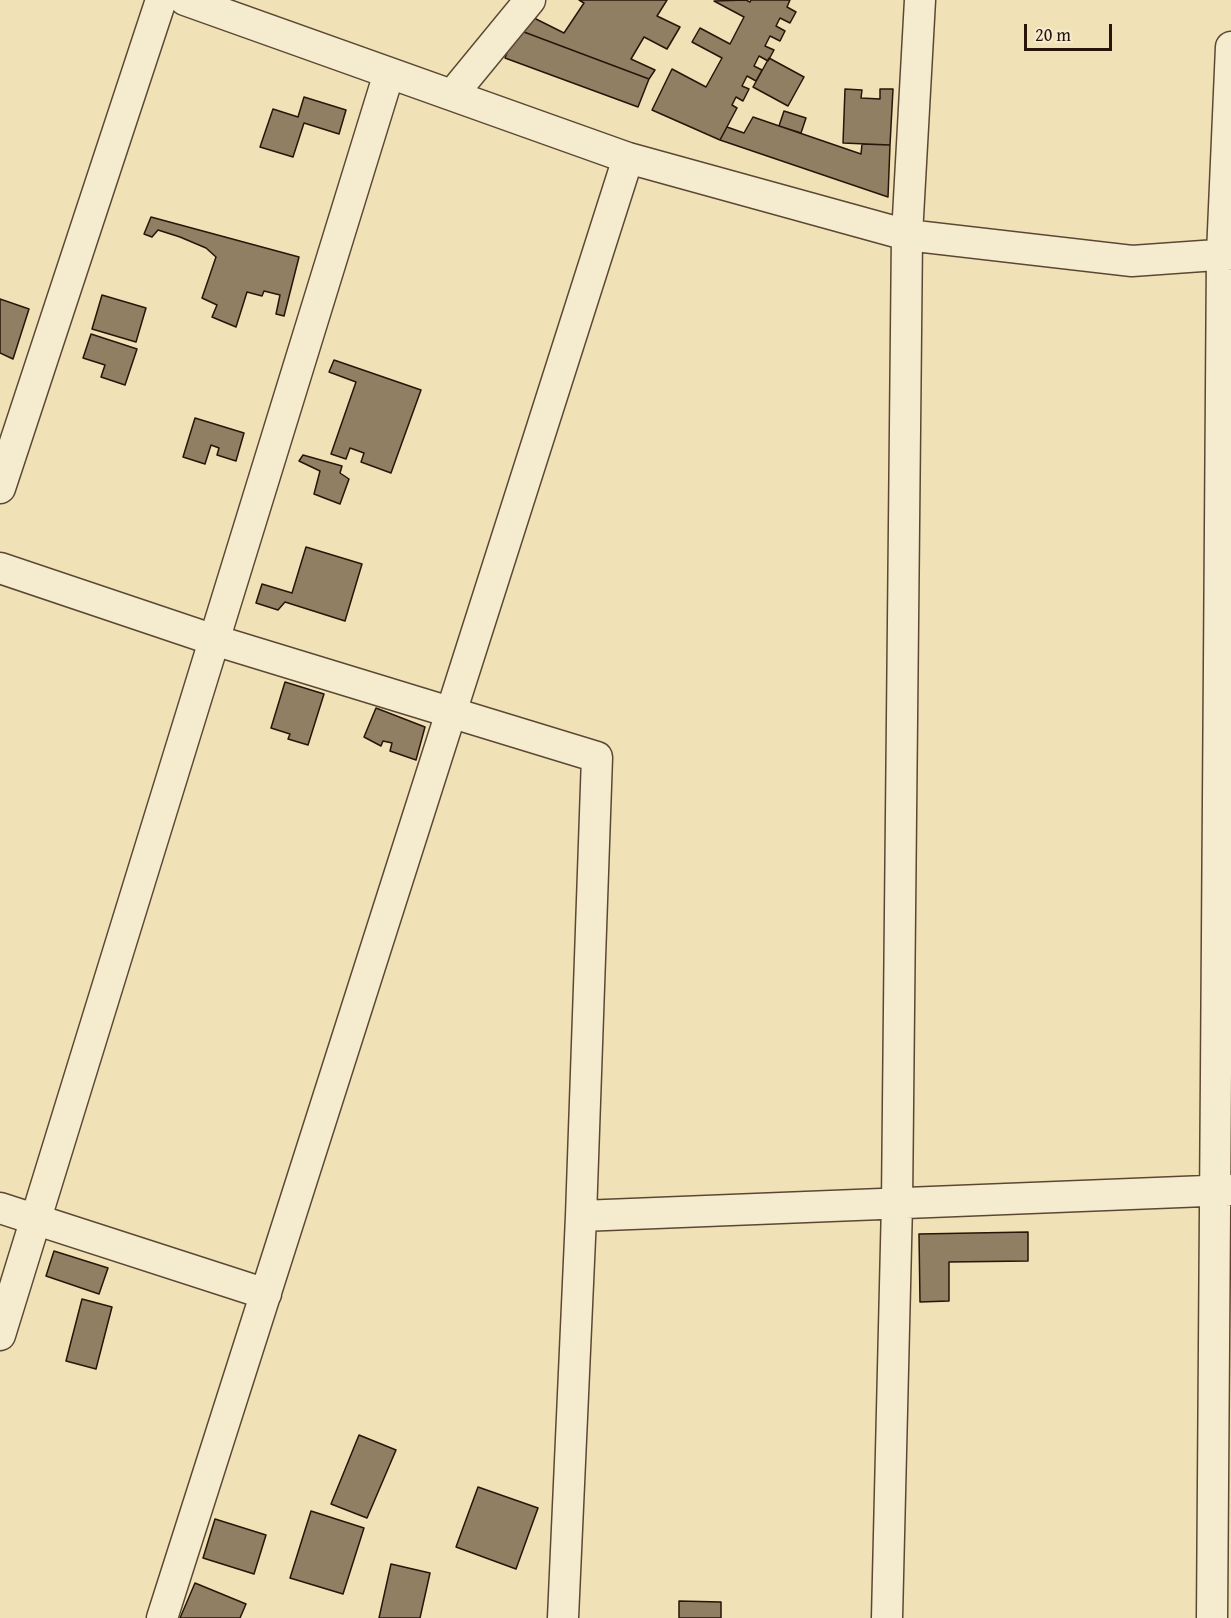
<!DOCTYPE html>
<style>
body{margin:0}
#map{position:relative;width:1231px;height:1618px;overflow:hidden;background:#f0e2b6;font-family:"Gentium Book Plus",serif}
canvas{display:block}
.scale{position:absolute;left:1024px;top:24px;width:88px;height:27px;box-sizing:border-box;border:3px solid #291409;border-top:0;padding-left:8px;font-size:18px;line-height:21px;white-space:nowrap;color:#291409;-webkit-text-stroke:4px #f5ecd0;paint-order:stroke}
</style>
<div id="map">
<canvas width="1231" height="1618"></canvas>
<div class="scale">20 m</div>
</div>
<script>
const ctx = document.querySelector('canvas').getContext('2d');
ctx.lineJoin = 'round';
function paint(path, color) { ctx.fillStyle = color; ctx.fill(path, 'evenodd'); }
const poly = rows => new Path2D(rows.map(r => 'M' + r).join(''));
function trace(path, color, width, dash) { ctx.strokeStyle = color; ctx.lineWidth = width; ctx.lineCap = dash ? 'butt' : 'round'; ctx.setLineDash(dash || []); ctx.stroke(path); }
const building = poly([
 [579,0,667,0,657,16,680,27,667,49,644,37,631,59,655,70,649,79,516,29,528,15,564,33,584,3,579,0],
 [746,0,750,2,751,0,790,0,787,7,796,12,790,23,780,18,776,26,785,31,780,41,770,36,765,46,774,50,768,61,759,56,754,66,762,70,756,81,747,76,742,86,749,89,743,101,736,97,732,105,737,108,720,140,652,110,672,69,706,87,722,58,692,42,700,28,730,44,744,17,714,1,746,0],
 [516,29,649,79,638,107,505,58,516,29],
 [769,58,804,77,788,106,753,87,769,58],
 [845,89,862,90,861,98,880,99,880,89,893,89,890,145,843,143,845,89],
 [304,97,346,110,339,134,304,123,293,157,260,147,273,109,298,117,304,97],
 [784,111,806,118,801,133,779,126,784,111],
 [753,117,861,154,862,144,890,145,888,197,720,140,727,127,744,133,753,117],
 [151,217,299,257,284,316,276,314,280,295,264,291,262,296,247,292,236,327,212,317,217,305,202,298,216,257,206,248,180,237,158,230,152,237,144,234,151,217],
 [102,295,146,308,136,342,92,329,102,295],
 [0,299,29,309,13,359,0,353,0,299],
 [91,334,137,349,125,385,101,377,105,365,83,358,91,334],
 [334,360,421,390,391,473,361,462,364,453,350,448,346,459,331,454,356,382,329,372,334,360],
 [195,418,244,433,236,461,217,455,219,448,211,445,205,464,183,457,195,418],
 [303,455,342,466,340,473,349,479,340,504,314,494,320,471,299,461,303,455],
 [306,547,362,564,345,621,285,602,278,610,256,603,262,584,292,593,306,547],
 [285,682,324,694,308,745,288,739,290,734,271,728,285,682],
 [376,708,425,727,416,760,390,751,392,743,383,741,381,746,364,737,376,708],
 [1028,1232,1028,1261,949,1262,949,1301,920,1302,919,1234,1028,1232],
 [54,1251,108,1268,99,1294,46,1276,54,1251],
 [82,1299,112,1307,96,1369,66,1361,82,1299],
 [359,1435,396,1450,367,1518,331,1504,359,1435],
 [478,1487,538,1508,516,1569,456,1547,478,1487],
 [311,1511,364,1528,343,1594,290,1578,311,1511],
 [215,1519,266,1535,254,1574,203,1558,215,1519],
 [391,1564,430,1573,420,1618,379,1618,391,1564],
 [195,1583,246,1604,240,1618,180,1618,195,1583],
 [679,1601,721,1602,721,1618,679,1618,679,1601]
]);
paint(building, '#907f63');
trace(building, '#291409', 1.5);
const minor = poly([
 [185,0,628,158,907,235,1132,261,1231,254],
 [452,95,530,0],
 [0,488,161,0],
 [0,568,214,640,597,757,581,1216,563,1618],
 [0,1208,266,1294],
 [581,1216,1231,1190],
 [0,1335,389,73],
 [162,1618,628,158],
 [887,1618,897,1203,907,235,920,0],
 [1212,1618,1222,254,1231,47]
]);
trace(minor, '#5b4834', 33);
trace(minor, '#f5ecd0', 30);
</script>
